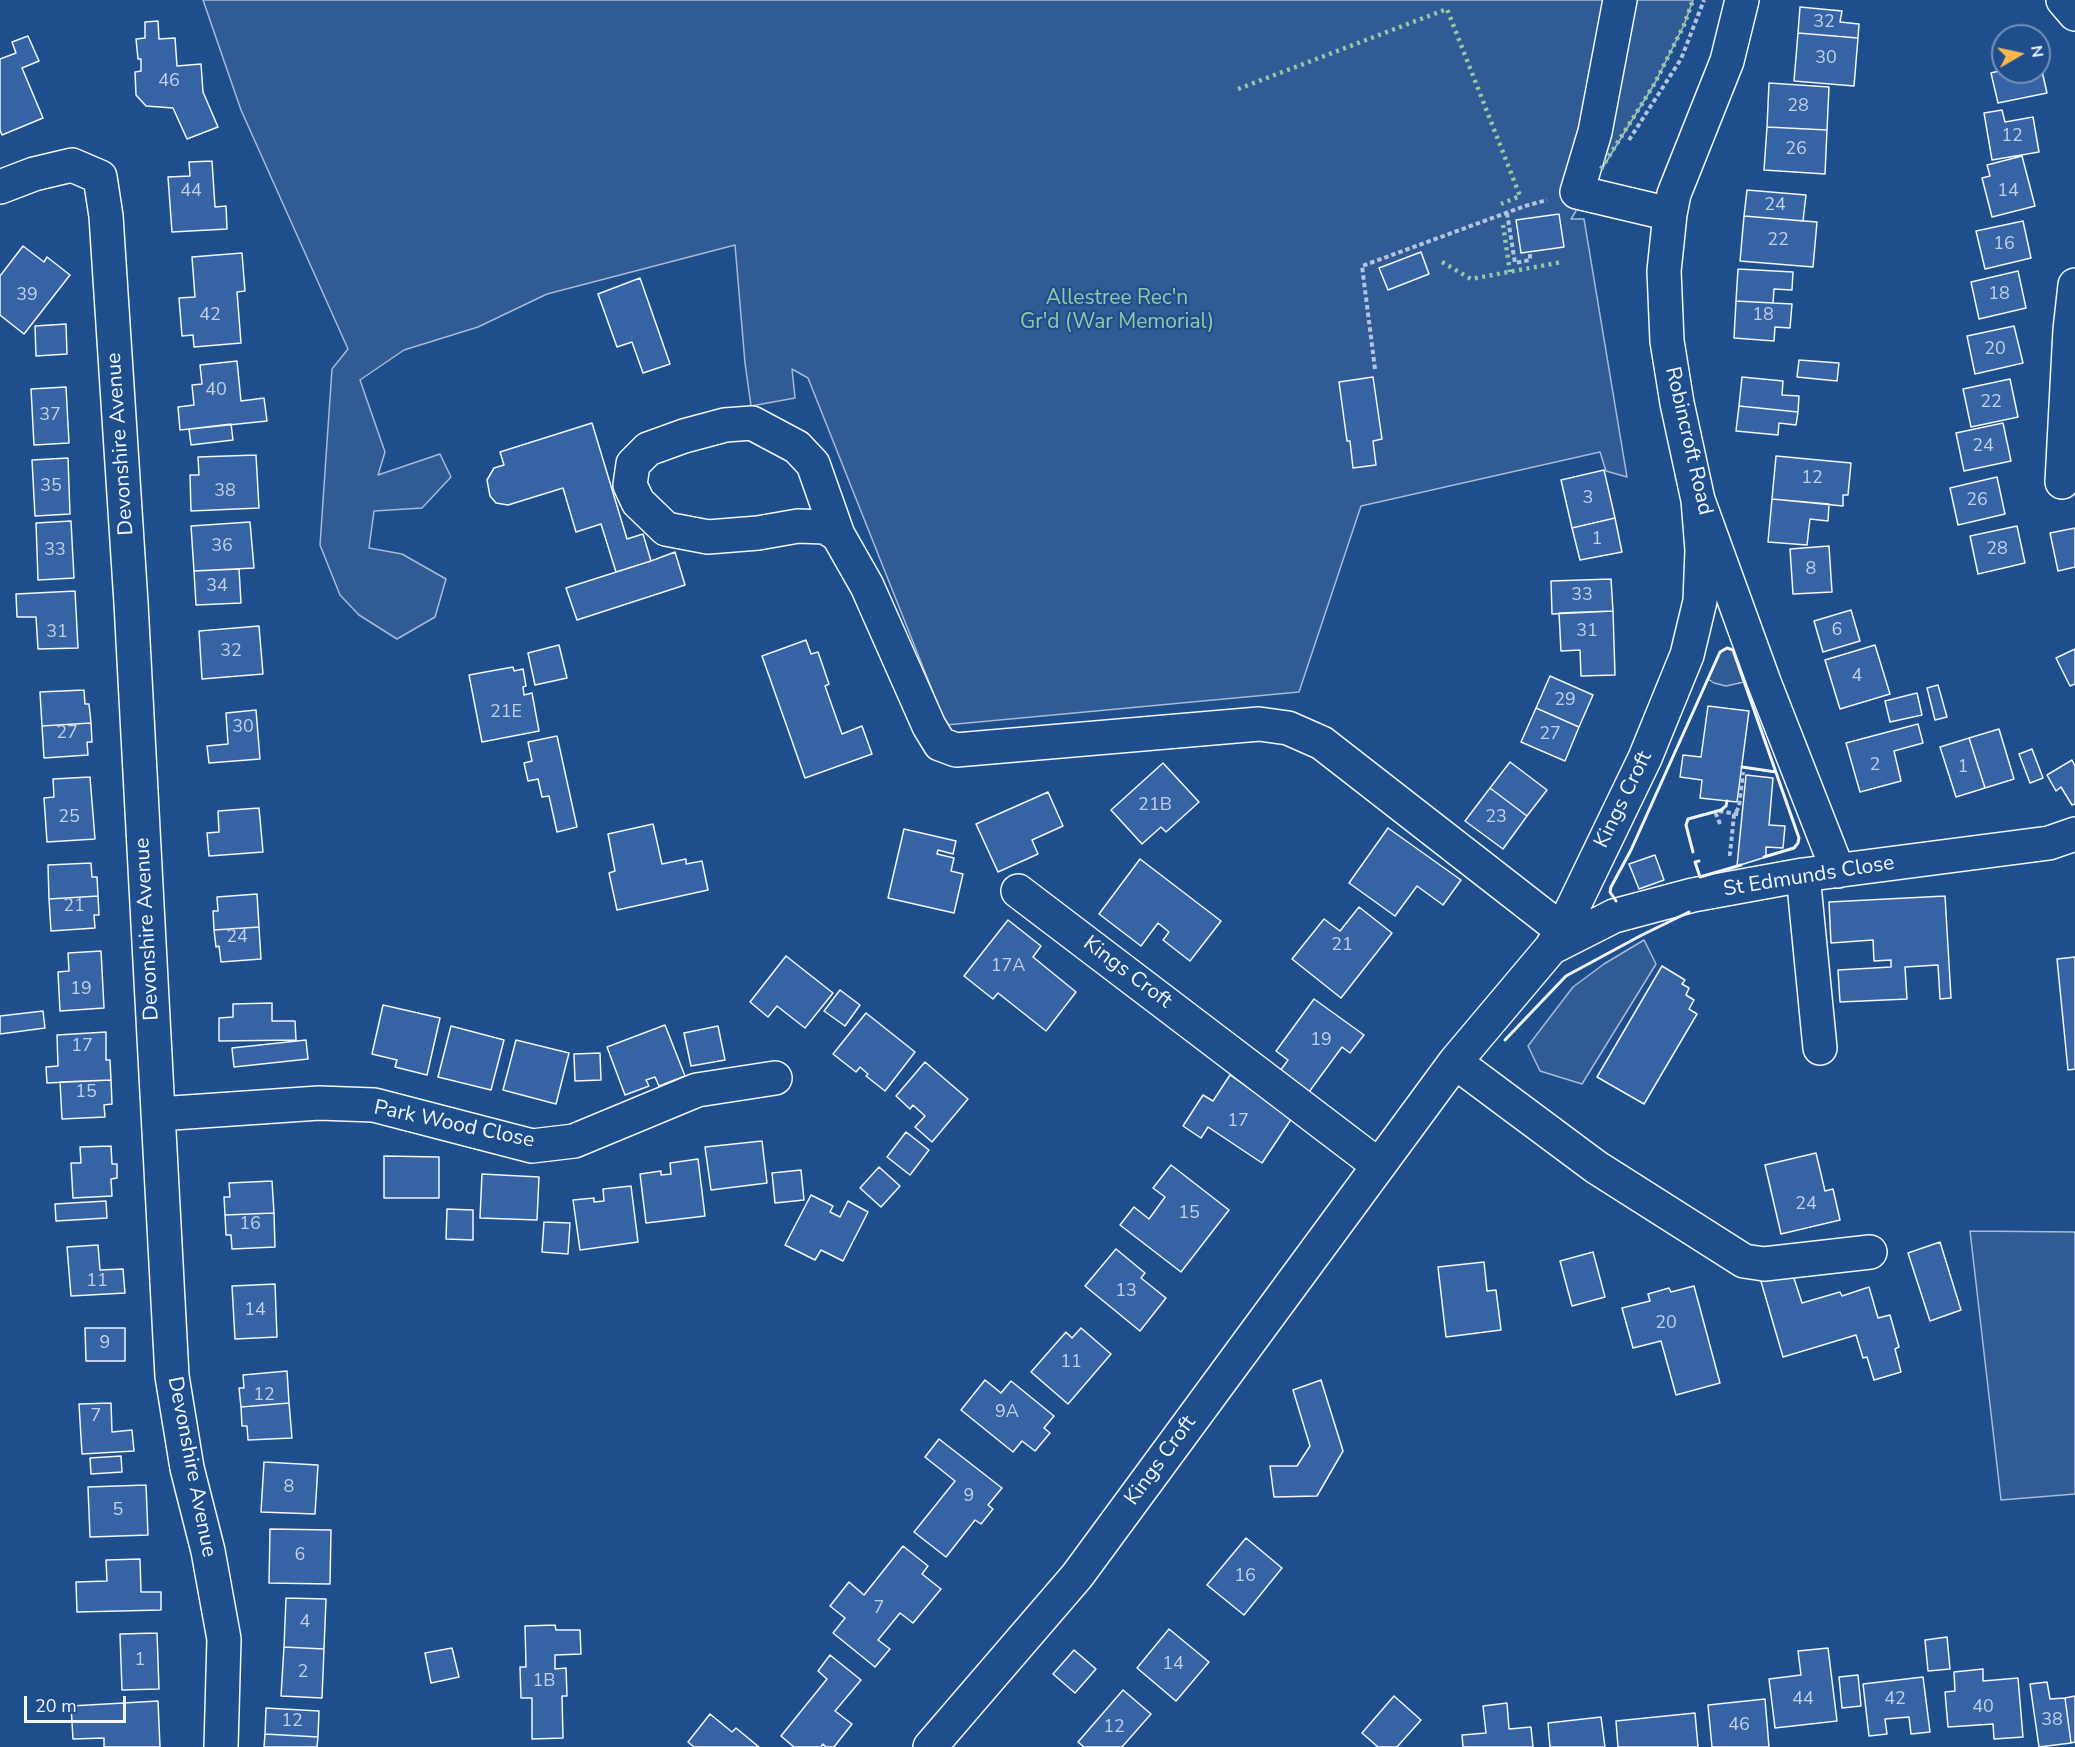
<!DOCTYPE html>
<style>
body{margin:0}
#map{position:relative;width:2075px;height:1747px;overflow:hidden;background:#1f4e8c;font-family:"Nunito Sans",sans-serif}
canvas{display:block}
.north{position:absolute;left:1991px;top:24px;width:60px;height:60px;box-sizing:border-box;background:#1f4e8c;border:2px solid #7391ba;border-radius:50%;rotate:81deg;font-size:16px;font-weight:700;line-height:24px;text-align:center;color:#f2f6ff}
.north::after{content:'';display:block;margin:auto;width:21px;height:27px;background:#ffb74d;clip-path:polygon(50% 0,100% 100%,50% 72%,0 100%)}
.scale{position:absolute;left:24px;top:1696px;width:102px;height:27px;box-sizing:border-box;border:3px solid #f2f6ff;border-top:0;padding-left:8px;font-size:18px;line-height:21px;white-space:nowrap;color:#f2f6ff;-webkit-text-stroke:4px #1f4e8c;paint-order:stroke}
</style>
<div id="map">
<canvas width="2075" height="1747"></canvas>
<div class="north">N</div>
<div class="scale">20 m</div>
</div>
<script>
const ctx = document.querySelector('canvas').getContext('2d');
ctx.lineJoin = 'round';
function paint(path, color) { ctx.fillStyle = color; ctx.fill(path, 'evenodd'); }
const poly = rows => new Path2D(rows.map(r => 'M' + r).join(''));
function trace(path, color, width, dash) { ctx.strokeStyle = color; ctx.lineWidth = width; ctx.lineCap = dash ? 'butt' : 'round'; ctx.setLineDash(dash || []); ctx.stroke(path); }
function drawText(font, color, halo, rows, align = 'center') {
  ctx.font = font + ' "Nunito Sans",sans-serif'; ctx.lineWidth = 4.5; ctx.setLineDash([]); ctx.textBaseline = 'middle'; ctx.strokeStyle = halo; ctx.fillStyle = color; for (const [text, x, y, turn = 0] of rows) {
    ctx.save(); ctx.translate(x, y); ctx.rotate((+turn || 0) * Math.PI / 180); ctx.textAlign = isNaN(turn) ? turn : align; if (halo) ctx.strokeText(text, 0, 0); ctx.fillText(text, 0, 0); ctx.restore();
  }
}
const built = poly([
 [203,0,1693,0,1684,25,1655,83,1571,219,1584,219,1627,477,1606,471,1600,452,1361,506,1299,692,946,725,808,378,792,369,795,398,751,406,745,363,735,245,547,294,478,327,404,350,360,380,385,452,378,475,440,454,451,477,422,508,374,511,369,548,402,554,446,579,435,617,397,639,359,615,340,595,320,545,332,369,348,349,241,110,203,0],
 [1727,648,1733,650,1744,682,1726,686,1714,683,1708,679,1720,652,1727,648],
 [1644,940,1656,964,1582,1084,1540,1071,1528,1046,1573,987,1604,964,1644,940],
 [1970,1231,2075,1232,2075,1494,2001,1500,1970,1231]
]);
paint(built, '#305b95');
trace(built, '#a8bbd7', 1.5);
const building = poly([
 [1800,7,1842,11,1840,22,1859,24,1858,38,1798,33,1800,7],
 [158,21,159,39,175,38,177,66,201,64,203,92,218,127,187,139,173,108,146,106,136,95,135,72,141,71,141,59,138,59,136,39,145,38,145,22,158,21],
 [1798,33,1858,38,1854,86,1794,81,1798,33],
 [28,36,39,61,22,68,43,118,2,135,0,130,0,59,16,53,12,42,28,36],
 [2039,58,2047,93,1998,103,1991,73,2003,70,2003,72,2039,72,2039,58],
 [1769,83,1829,87,1827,130,1767,127,1769,83],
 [2002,110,2005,122,2033,117,2039,152,1992,160,1984,113,2002,110],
 [1767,127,1827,130,1825,174,1764,170,1767,127],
 [2022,156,2035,206,1992,217,1982,178,1990,176,1987,165,2022,156],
 [212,161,215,207,226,206,227,229,172,232,168,177,190,176,189,162,212,161],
 [1747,190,1806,195,1803,221,1744,216,1747,190],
 [1559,214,1564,247,1521,253,1516,220,1559,214],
 [1744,216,1817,222,1813,267,1740,261,1744,216],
 [2023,221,2031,258,1985,269,1976,231,2023,221],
 [23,246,44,262,47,257,70,275,24,334,0,315,0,276,23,246],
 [1421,252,1429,274,1388,290,1379,268,1421,252],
 [242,253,245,291,237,292,241,343,194,347,193,335,182,336,179,298,195,297,192,257,242,253],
 [1738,269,1793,272,1792,290,1774,289,1773,303,1736,301,1738,269],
 [2018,271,2026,308,1979,319,1971,282,2018,271],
 [640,278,670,364,643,373,632,342,617,347,598,294,640,278],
 [1736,301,1792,304,1790,328,1775,327,1774,341,1734,338,1736,301],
 [66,324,67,354,36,356,35,326,66,324],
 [2014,326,2023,363,1975,374,1967,336,2014,326],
 [1799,360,1839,363,1837,381,1797,377,1799,360],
 [237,361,241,401,264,398,267,421,180,430,178,407,194,405,192,385,202,384,200,365,237,361],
 [1373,377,1382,439,1373,441,1376,465,1353,468,1350,441,1347,441,1339,382,1373,377],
 [1742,377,1783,381,1782,395,1799,396,1798,412,1739,406,1742,377],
 [2010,379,2018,417,1971,427,1963,389,2010,379],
 [66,387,69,443,34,445,31,389,66,387],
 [1739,406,1798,412,1796,425,1779,423,1778,435,1736,431,1739,406],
 [592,423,627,539,643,534,651,561,616,572,601,524,576,532,563,488,508,505,496,503,490,496,487,480,494,468,504,465,500,452,592,423],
 [2003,423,2011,461,1964,471,1956,433,2003,423],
 [231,424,233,440,191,445,189,429,231,424],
 [256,455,259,508,191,511,190,475,199,475,198,457,256,455],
 [1776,456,1851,463,1848,495,1843,495,1843,506,1772,499,1776,456],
 [68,458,70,514,35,516,32,460,68,458],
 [1604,470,1615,518,1572,528,1561,480,1604,470],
 [1997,477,2005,514,1958,525,1950,488,1997,477],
 [1772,499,1829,504,1828,521,1810,519,1807,545,1768,542,1772,499],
 [1615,518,1622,552,1580,560,1572,528,1615,518],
 [71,521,74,578,38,580,36,523,71,521],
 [250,522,254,568,194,571,191,526,250,522],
 [2017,526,2025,563,1978,574,1970,536,2017,526],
 [2075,528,2075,567,2058,571,2050,533,2075,528],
 [1829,546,1832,592,1793,594,1790,549,1829,546],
 [675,552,685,585,577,620,566,588,651,561,675,552],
 [239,569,241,603,196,605,194,571,239,569],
 [1611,579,1613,611,1552,614,1551,581,1611,579],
 [75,591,78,648,38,649,36,617,17,617,16,594,75,591],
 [1851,610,1860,641,1823,652,1814,621,1851,610],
 [1613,611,1615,675,1581,676,1580,650,1561,651,1559,613,1613,611],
 [259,626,263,674,202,679,199,631,259,626],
 [806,640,811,654,818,652,829,684,825,686,842,734,862,726,872,754,805,778,762,656,806,640],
 [559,645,567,678,535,685,528,653,559,645],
 [1875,645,1890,694,1840,709,1825,660,1875,645],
 [2075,649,2075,684,2070,686,2056,658,2075,649],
 [513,667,514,671,523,669,526,686,523,687,524,695,532,693,539,731,482,742,469,675,513,667],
 [1550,676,1593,695,1579,727,1536,708,1550,676],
 [1938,685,1947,717,1935,720,1927,688,1938,685],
 [84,690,85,704,89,704,91,723,42,726,40,692,84,690],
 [1917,693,1922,715,1890,722,1885,701,1917,693],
 [1708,706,1749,711,1737,802,1700,798,1702,780,1680,777,1683,755,1701,757,1708,706],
 [1536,708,1579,727,1565,761,1521,742,1536,708],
 [256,710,260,759,209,763,207,746,228,744,226,713,256,710],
 [91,723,92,742,87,742,88,755,44,758,42,726,91,723],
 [1918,724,1923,743,1894,751,1901,781,1860,792,1846,743,1918,724],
 [1999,729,2014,779,1985,788,1969,738,1999,729],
 [557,736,577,827,557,832,549,796,542,797,538,779,528,781,524,763,532,761,528,742,557,736],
 [1969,738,1985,788,1956,797,1940,747,1969,738],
 [2032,749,2043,778,2030,783,2019,754,2032,749],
 [2072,760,2075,766,2075,804,2072,805,2061,787,2056,791,2047,775,2072,760],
 [1510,762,1547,790,1527,816,1490,788,1510,762],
 [1163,763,1199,802,1166,832,1161,827,1142,844,1111,810,1163,763],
 [1746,775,1773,778,1769,825,1785,826,1783,848,1766,847,1766,857,1737,866,1746,775],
 [90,777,95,839,47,842,44,798,54,797,53,779,90,777],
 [1490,788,1527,816,1503,849,1465,821,1490,788],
 [1048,792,1063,826,1032,840,1038,854,998,872,976,824,1048,792],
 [259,808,263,852,209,856,207,833,219,832,218,811,259,808],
 [653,824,662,864,686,859,686,864,702,861,708,890,617,910,609,873,615,871,608,834,653,824],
 [1388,828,1461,880,1443,905,1417,886,1395,916,1349,883,1388,828],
 [904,829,956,841,953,854,938,850,937,854,954,858,951,871,963,874,954,913,888,898,904,829],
 [1655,855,1664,880,1639,889,1629,864,1655,855],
 [1140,859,1221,921,1190,961,1163,940,1169,932,1158,923,1141,946,1099,914,1140,859],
 [91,863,92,877,97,877,98,896,49,899,48,865,91,863],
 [257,894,259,927,214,930,213,911,218,911,217,897,257,894],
 [98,896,99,915,94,915,95,928,51,931,49,899,98,896],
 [1945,896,1951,998,1940,999,1938,965,1905,967,1907,999,1840,1002,1838,970,1891,967,1891,960,1874,961,1873,940,1831,943,1829,902,1945,896],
 [1359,907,1392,933,1341,998,1292,959,1324,919,1340,931,1359,907],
 [1008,920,1041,946,1033,957,1076,992,1046,1031,998,993,993,999,964,976,1008,920],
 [259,927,261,959,221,962,219,946,216,947,214,930,259,927],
 [101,951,104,1008,60,1011,58,972,69,971,68,953,101,951],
 [786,956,833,993,805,1028,777,1006,768,1017,750,1002,786,956],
 [2075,957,2075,1069,2068,1070,2057,959,2075,957],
 [1662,966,1685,980,1682,984,1689,988,1686,995,1694,1000,1689,1009,1697,1014,1644,1104,1597,1077,1662,966],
 [840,990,860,1005,845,1026,824,1011,840,990],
 [1314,999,1364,1035,1350,1053,1342,1047,1309,1092,1280,1071,1288,1060,1276,1051,1314,999],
 [272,1003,272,1021,295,1021,296,1040,219,1041,219,1018,233,1017,233,1004,272,1003],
 [383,1005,440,1018,427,1075,395,1067,397,1060,372,1054,383,1005],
 [43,1011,45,1028,0,1034,0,1016,43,1011],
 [866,1013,915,1052,885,1091,866,1076,868,1074,860,1067,856,1072,833,1054,866,1013],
 [665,1025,685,1076,659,1086,655,1077,646,1080,649,1086,625,1095,607,1047,665,1025],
 [451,1026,504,1040,491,1090,438,1077,451,1026],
 [718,1026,725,1060,691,1066,684,1033,718,1026],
 [106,1032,106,1060,110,1060,111,1080,47,1083,46,1067,58,1066,57,1035,106,1032],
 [306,1040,308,1059,234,1067,232,1048,306,1040],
 [516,1040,569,1053,556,1104,503,1090,516,1040],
 [600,1053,601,1080,575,1081,574,1054,600,1053],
 [925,1062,968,1099,932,1142,915,1127,925,1116,913,1105,910,1109,896,1096,925,1062],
 [1230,1075,1292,1118,1262,1163,1208,1127,1201,1138,1183,1126,1203,1095,1213,1101,1230,1075],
 [111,1080,112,1104,104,1105,105,1117,62,1119,60,1082,111,1080],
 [906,1132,929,1150,910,1175,887,1157,906,1132],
 [762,1141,767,1183,711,1190,705,1147,762,1141],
 [111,1146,112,1164,117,1164,117,1178,111,1179,112,1196,73,1198,71,1163,81,1163,80,1147,111,1146],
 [1816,1153,1825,1191,1833,1189,1840,1220,1781,1234,1765,1165,1816,1153],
 [384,1156,439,1157,439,1198,384,1198,384,1156],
 [698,1159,705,1216,646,1223,640,1174,661,1171,661,1175,671,1174,670,1163,698,1159],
 [1171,1165,1229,1210,1181,1272,1120,1225,1134,1207,1149,1219,1165,1197,1153,1188,1171,1165],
 [879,1167,900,1186,881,1207,860,1188,879,1167],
 [801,1170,804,1200,775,1203,772,1173,801,1170],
 [482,1174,539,1177,537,1220,480,1218,482,1174],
 [272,1181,274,1213,225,1215,224,1197,230,1197,229,1183,272,1181],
 [631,1186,638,1242,580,1250,573,1200,594,1198,594,1202,604,1201,603,1189,631,1186],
 [811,1195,833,1206,830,1212,840,1217,848,1201,868,1212,843,1261,821,1250,815,1260,785,1245,811,1195],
 [106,1201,107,1218,56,1221,55,1204,106,1201],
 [447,1209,473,1210,473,1240,446,1239,447,1209],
 [274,1213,275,1247,232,1249,231,1235,226,1235,225,1215,274,1213],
 [544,1222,570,1223,568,1254,542,1252,544,1222],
 [1940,1242,1961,1310,1930,1321,1908,1253,1940,1242],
 [98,1245,100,1270,123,1269,125,1293,71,1296,67,1247,98,1245],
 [1116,1249,1145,1273,1141,1278,1166,1298,1140,1331,1085,1286,1116,1249],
 [1593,1252,1605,1297,1572,1306,1560,1261,1593,1252],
 [1484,1262,1487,1291,1496,1290,1501,1330,1446,1337,1438,1267,1484,1262],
 [1791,1269,1802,1303,1840,1292,1842,1296,1869,1287,1878,1318,1890,1315,1899,1347,1895,1349,1901,1372,1874,1380,1867,1357,1863,1358,1856,1335,1783,1357,1760,1278,1791,1269],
 [275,1284,277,1337,235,1339,232,1286,275,1284],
 [1694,1286,1720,1383,1676,1395,1661,1341,1633,1348,1622,1308,1650,1301,1648,1294,1669,1288,1671,1292,1694,1286],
 [85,1328,125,1328,125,1361,86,1361,85,1328],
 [1081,1328,1111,1354,1068,1404,1031,1372,1066,1332,1072,1338,1081,1328],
 [287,1371,289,1403,241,1407,239,1388,244,1388,243,1375,287,1371],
 [985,1380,1001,1393,1011,1381,1054,1416,1044,1428,1050,1433,1035,1451,1022,1441,1013,1452,961,1410,985,1380],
 [1321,1380,1343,1451,1317,1496,1274,1497,1270,1466,1297,1466,1310,1446,1293,1390,1321,1380],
 [111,1403,112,1432,132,1430,134,1451,82,1454,79,1404,111,1403],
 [289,1403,292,1438,248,1440,247,1426,242,1426,241,1407,289,1403],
 [939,1439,1002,1488,988,1505,993,1509,981,1524,975,1520,946,1557,914,1532,955,1481,925,1457,939,1439],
 [121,1456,122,1472,91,1474,90,1458,121,1456],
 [264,1462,318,1465,315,1514,261,1512,264,1462],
 [146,1485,148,1535,90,1537,88,1487,146,1485],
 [270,1529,331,1530,330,1584,269,1583,270,1529],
 [1246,1538,1282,1568,1244,1615,1207,1585,1246,1538],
 [903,1546,928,1566,922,1574,941,1589,913,1623,900,1613,878,1640,890,1649,875,1667,833,1633,845,1618,830,1606,849,1582,864,1595,903,1546],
 [140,1559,141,1592,161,1592,161,1610,77,1612,76,1582,107,1581,106,1560,140,1559],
 [286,1598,326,1599,324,1649,284,1647,286,1598],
 [555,1625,556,1630,580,1630,581,1654,555,1655,555,1669,566,1668,567,1696,562,1696,563,1738,532,1739,532,1698,521,1698,520,1667,526,1667,525,1626,555,1625],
 [1169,1629,1209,1662,1176,1701,1137,1668,1169,1629],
 [157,1633,159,1689,122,1690,120,1634,157,1633],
 [1947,1637,1950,1669,1928,1671,1925,1640,1947,1637],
 [284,1647,324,1649,322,1698,281,1696,284,1647],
 [452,1648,459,1677,431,1683,425,1653,452,1648],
 [1828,1648,1837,1721,1775,1728,1769,1679,1801,1675,1798,1651,1828,1648],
 [1074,1650,1096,1669,1075,1693,1053,1674,1074,1650],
 [830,1655,861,1680,835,1711,852,1724,834,1747,826,1747,823,1744,821,1747,794,1747,781,1736,827,1679,818,1671,830,1655],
 [1983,1669,1983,1681,2018,1678,2023,1737,1994,1739,1993,1724,1948,1727,1945,1692,1955,1691,1954,1672,1983,1669],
 [1858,1675,1861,1706,1842,1708,1839,1677,1858,1675],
 [1923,1677,1930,1732,1911,1734,1909,1717,1885,1719,1887,1734,1869,1736,1863,1684,1923,1677],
 [2047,1682,2050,1699,2065,1698,2071,1743,2039,1747,2030,1684,2047,1682],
 [1123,1690,1151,1714,1122,1747,1084,1747,1078,1742,1123,1690],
 [1394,1696,1421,1720,1397,1747,1378,1747,1362,1733,1394,1696],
 [2075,1696,2075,1742,2071,1743,2065,1698,2075,1696],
 [1765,1699,1769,1747,1712,1747,1708,1705,1765,1699],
 [158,1701,160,1747,104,1747,104,1738,73,1739,71,1706,158,1701],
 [1507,1703,1509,1729,1531,1727,1533,1747,1463,1747,1462,1735,1486,1733,1483,1706,1507,1703],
 [266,1708,319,1711,318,1737,265,1734,266,1708],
 [1695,1713,1698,1747,1618,1747,1616,1721,1695,1713],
 [710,1714,732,1732,736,1728,759,1747,694,1747,688,1742,710,1714],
 [1601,1717,1605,1747,1550,1747,1548,1723,1601,1717],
 [265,1734,318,1737,317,1747,264,1747,265,1734]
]);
paint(building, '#3563a3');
trace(building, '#f2f6ff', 1.5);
const minor = poly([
 [1620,0,1595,132,1577,192,1670,214],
 [1742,0,1727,61,1674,194,1670,214,1664,271,1667,341,1677,403,1698,500,1764,682,1838,871],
 [2063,0,2075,14],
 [0,187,34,174,72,165,100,177,106,216,131,603,172,1376,187,1468,208,1551,224,1639,221,1747],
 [2062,482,2070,330,2075,285],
 [838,535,825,527,798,526,758,533,708,537,666,529,638,502,630,485,633,464,648,449,684,436,725,425,752,423,797,447,813,464,838,535,867,586,929,726,940,744,956,750,1259,724,1288,728,1322,743,1562,930],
 [1803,875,1820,1048],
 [1018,891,1378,1165],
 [1551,948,1614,916,1693,895,1803,875,2049,843,2075,834],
 [1455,1062,1596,1167,1744,1261,1764,1264,1870,1252],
 [158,1114,319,1103,374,1105,532,1146,574,1141,697,1090,775,1078],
 [930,1747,1077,1576,1455,1062,1551,948,1562,930,1645,758,1687,655,1700,601,1702,550,1698,500]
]);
trace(minor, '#f2f6ff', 36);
trace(poly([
 [1629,140,1681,59,1704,0],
 [1507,213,1515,263,1530,260,1530,252],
 [1375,369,1362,266,1525,206,1547,200],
 [1720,824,1716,814,1719,811,1742,815],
 [1728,854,1730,854,1734,815,1739,807,1743,772]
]), '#b3c4dc', 4, [4.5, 3]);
trace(minor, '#1f4e8c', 33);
trace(poly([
 [1238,89,1447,9,1520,196,1501,204],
 [1601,169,1655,83,1684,25,1693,0],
 [1503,225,1510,272],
 [1442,262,1471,279,1562,262]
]), '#97c8a6', 4.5, [3, 4.5]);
trace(poly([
 [1742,767,1776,772],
 [1693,852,1686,825,1688,819,1721,810,1726,806,1727,801],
 [1699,861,1695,862,1700,877,1741,865],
 [1616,901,1610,892,1611,887,1631,850,1720,652,1727,648,1733,650,1799,838,1798,843,1794,848,1764,857],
 [1505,1040,1566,976,1640,936,1689,912]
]), '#f2f6ff', 3);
drawText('18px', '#c3d1e8', null, [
 ["32",1824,23],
 ["30",1826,59],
 ["46",169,82],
 ["28",1798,107],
 ["12",2012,137],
 ["26",1796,150],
 ["44",191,192],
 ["14",2008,192],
 ["24",1775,206],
 ["22",1778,241],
 ["16",2004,245],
 ["18",1999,295],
 ["39",27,296],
 ["42",210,316],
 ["18",1763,316],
 ["20",1995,350],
 ["40",216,391],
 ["22",1991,403],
 ["37",50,416],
 ["24",1983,447],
 ["12",1812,479],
 ["35",51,487],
 ["38",225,492],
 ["3",1588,499],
 ["26",1977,501],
 ["1",1597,540],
 ["36",222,547],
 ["28",1997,550],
 ["33",55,551],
 ["8",1811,570],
 ["34",217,587],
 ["33",1582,596],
 ["6",1837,631],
 ["31",1587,632],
 ["31",57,633],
 ["32",231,652],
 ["4",1857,677],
 ["29",1565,701],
 ["21E",506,713],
 ["30",243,728],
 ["27",67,734],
 ["27",1550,735],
 ["2",1875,766],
 ["1",1963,768],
 ["21B",1155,806],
 ["25",69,818],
 ["23",1496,818],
 ["21",74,907],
 ["24",237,938],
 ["21",1342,946],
 ["17A",1008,967],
 ["19",81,990],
 ["19",1321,1041],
 ["17",82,1047],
 ["15",86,1093],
 ["17",1238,1122],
 ["24",1806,1205],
 ["15",1189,1214],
 ["16",250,1225],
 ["11",97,1282],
 ["13",1126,1292],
 ["14",255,1311],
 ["20",1666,1324],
 ["9",105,1344],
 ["11",1071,1363],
 ["12",264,1396],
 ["9A",1007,1413],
 ["7",96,1417],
 ["8",289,1488],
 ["9",969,1497],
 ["5",118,1511],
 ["6",300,1556],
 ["16",1245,1577],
 ["7",879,1609],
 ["4",305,1623],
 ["1",140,1661],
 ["14",1173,1665],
 ["2",303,1673],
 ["1B",544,1682],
 ["44",1803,1700],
 ["42",1895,1700],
 ["40",1983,1708],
 ["38",2052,1721],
 ["12",292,1722],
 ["46",1739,1726],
 ["12",1114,1728]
]);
drawText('21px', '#97c8a6', '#1f4e8c', [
 ["Allestree Rec'n",1117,299],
 ["Gr'd (War Memorial)",1117,323]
]);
drawText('21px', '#f2f6ff', '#1f4e8c', [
 ["Robincroft Road",1688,441,77],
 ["Devonshire Avenue",121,444,-94],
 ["Kings Croft",1624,800,-64],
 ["St Edmunds Close",1809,877,-9],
 ["Devonshire Avenue",148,929,-93],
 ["Kings Croft",1127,973,37],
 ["Park Wood Close",454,1125,12],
 ["Kings Croft",1161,1461,-54],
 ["Devonshire Avenue",191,1467,79]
]);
</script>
